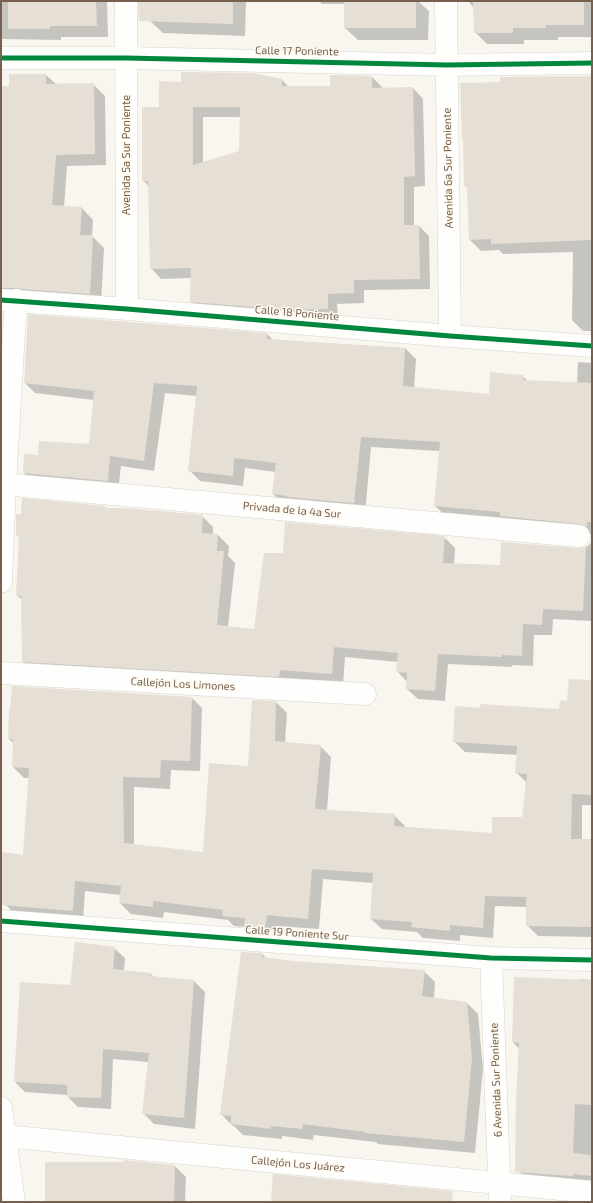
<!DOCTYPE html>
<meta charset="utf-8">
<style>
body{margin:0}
#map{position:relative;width:593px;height:1203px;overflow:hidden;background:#f8f6ef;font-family:"Exo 2",sans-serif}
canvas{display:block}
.frame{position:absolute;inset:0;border:2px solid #77604e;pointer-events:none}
</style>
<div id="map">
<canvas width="593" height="1203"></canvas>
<div class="frame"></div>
</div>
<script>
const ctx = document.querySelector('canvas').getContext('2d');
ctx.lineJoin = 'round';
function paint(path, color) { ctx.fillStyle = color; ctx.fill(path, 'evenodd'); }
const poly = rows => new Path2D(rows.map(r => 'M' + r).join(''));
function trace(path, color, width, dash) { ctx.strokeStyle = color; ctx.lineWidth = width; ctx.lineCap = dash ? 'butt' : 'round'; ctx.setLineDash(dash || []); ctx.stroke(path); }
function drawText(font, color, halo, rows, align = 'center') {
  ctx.font = font + ' "Exo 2",sans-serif'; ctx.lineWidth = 3; ctx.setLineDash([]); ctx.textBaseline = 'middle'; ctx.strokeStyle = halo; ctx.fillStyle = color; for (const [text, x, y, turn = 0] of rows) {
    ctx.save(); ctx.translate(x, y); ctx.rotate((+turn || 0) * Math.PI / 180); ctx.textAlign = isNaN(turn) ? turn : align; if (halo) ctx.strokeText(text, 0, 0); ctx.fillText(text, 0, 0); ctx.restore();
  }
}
paint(poly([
 [1,1,107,1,108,37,61,37,61,40,1,39],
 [144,1,246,1,245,36,163,33,150,21],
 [319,1,418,1,429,11,428,40,358,40,345,28,345,4,322,4],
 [468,1,592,1,592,37,558,37,558,40,524,40,524,44,487,44,475,32,474,8],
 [46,75,56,84,93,84,105,96,106,165,67,166,64,207,82,208,93,220,92,236,104,248,101,305,1,291,1,87,10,87],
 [372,77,382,87,382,89,413,88,423,99,425,186,414,187,414,226,419,226,429,236,430,289,364,290,364,303,337,304,338,319,202,312,191,301,192,278,161,279,151,268,149,187,143,180,160,108,182,83,281,79,289,87,331,87],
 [203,117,241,117,240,152,203,163],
 [592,77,592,331,583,331,572,320,573,252,503,254,499,250,481,251,470,240,468,188,465,185,464,140,463,139,501,83],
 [29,316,267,334,273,340,405,348,416,359,414,388,489,395,522,376,528,381,577,383,578,362,592,363,592,535,592,534,511,527,446,516,435,506,440,451,371,447,365,514,284,504,273,494,276,472,245,468,243,486,200,481,189,470,197,396,165,393,154,471,121,466,118,491,35,484,24,473,39,456,90,445,94,400,35,393,25,383],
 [105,507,107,509,202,516,213,527,213,535,218,535,229,546,228,556,235,563,228,627,255,630,284,554,444,537,455,548,454,564,501,566,585,548,590,544,592,539,592,621,553,619,552,635,534,635,533,666,512,665,512,667,448,664,445,701,418,699,407,689,407,682,398,672,398,662,345,657,343,685,34,672,23,661,22,600,17,595,20,539,17,535],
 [592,681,592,805,582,805,582,840,592,840,592,937,538,936,527,925,527,907,495,906,493,938,460,935,460,941,423,938,417,932,382,929,371,919,373,883,323,879,319,929,277,926,276,939,256,937,246,927,234,926,228,920,164,912,163,918,131,914,120,903,121,895,85,891,83,922,16,915,5,904,24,856,29,778,24,778,13,767,14,744,9,739,191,697,202,708,200,771,171,770,170,789,134,787,134,845,204,853,249,767,276,702,287,713,285,743,320,746,331,757,327,811,394,815,405,826,405,827,493,834,523,818,527,783,516,772,518,755,465,752,454,741,481,709,560,710],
 [114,948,125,958,124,971,151,974,155,978,194,981,205,992,195,1129,154,1124,144,1114,149,1062,113,1059,111,1109,78,1107,68,1097,68,1095,25,1092,15,1082,71,986],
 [262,954,266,958,292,962,424,971,435,982,434,998,467,1003,478,1014,483,1069,475,1153,378,1144,376,1142,314,1135,313,1140,282,1136,282,1139,243,1135,234,1126,233,1126,222,1115],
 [580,979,592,980,592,1185,526,1178,516,1168,519,1049,513,1042,580,981],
 [175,1166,186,1177,185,1202,46,1202]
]), '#0003');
paint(poly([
 [8,1,96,1,97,26,50,26,50,29,8,29],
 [138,1,233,1,233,24,139,21],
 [344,1,416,1,416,28,344,28],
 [473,1,584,1,584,25,546,25,546,28,513,28,513,33,474,33],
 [181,72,253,73,282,79,282,86,330,86,330,75,372,76,372,88,413,87,415,176,404,177,404,225,419,225,420,279,354,280,354,293,328,294,328,309,291,310,190,302,191,268,150,269,148,181,142,181,142,107,159,107,159,81,181,82],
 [193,107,240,107,239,151,193,165],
 [9,74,46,74,46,84,94,83,95,154,56,155,52,205,82,207,80,235,93,235,90,294,21,289,17,288,1,288,1,86,9,86],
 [592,76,592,240,491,244,491,239,469,240,467,186,464,186,463,139,462,139,460,83,500,82,500,77],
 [28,314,267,333,267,339,405,348,403,386,489,394,490,372,523,375,523,380,592,383,592,522,587,522,587,527,580,524,500,516,500,512,434,506,440,442,361,437,354,503,287,497,287,496,272,494,276,463,234,458,233,476,188,471,197,386,154,383,144,461,110,456,108,481,23,473,24,454,38,455,39,441,89,444,94,391,24,383],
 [22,498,105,506,105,508,126,508,203,515,202,533,218,534,217,551,224,551,217,625,254,629,264,553,283,553,285,522,445,536,443,563,500,565,501,542,578,548,584,547,586,546,583,611,543,609,542,625,523,624,522,656,502,655,502,657,438,654,435,691,406,689,407,673,396,672,398,653,334,647,332,674,280,670,279,677,22,662,21,596,16,595,19,536,16,536,16,514,21,514],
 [569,679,592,680,592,795,572,794,571,839,592,839,592,927,526,926,526,897,485,896,483,928,450,925,450,931,411,927,412,922,370,919,373,873,312,869,308,919,267,915,265,928,244,927,245,918,222,916,223,910,153,901,153,907,119,903,121,886,75,881,73,911,1,905,1,852,23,855,29,768,12,767,13,739,8,739,9,709,10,709,12,686,192,697,190,761,161,760,160,778,123,777,124,843,203,852,209,763,248,766,252,700,276,701,275,741,321,745,315,809,395,814,394,826,492,833,492,817,522,817,527,774,515,773,517,746,453,742,455,706,480,708,480,704,559,709,560,700,567,701],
 [75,942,115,947,113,969,151,973,151,976,194,980,184,1118,142,1114,149,1053,103,1049,101,1098,67,1097,67,1085,14,1082,20,982,70,985],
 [241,952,262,953,262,957,293,961,425,970,422,996,467,1002,472,1058,464,1142,365,1133,365,1132,303,1124,302,1129,271,1126,271,1129,231,1124,231,1116,220,1115],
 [514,977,592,980,592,1105,575,1104,573,1153,592,1155,592,1176,573,1174,573,1176,515,1172,516,1102,519,1043,512,1042],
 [124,1160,175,1165,174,1202,45,1202,45,1162,124,1162],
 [273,1174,453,1191,452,1202,271,1202]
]), '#e5dfd6');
const minor = poly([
 [126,1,127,309],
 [446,1,450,336],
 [1,58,126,58,447,65,592,63],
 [1,300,127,309,450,336,592,346],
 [1,484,579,536],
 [1,582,5,484,16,300],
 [1,673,365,694],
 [1,921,491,958,592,960],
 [491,958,500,1202],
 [1,1108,14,1202],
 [4,1136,592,1192]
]);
trace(minor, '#d8d3cd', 23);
trace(minor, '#fefefd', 22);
trace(poly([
 [1,58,126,58,447,65,592,63],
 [1,300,127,309,450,336,592,346],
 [1,921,491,958,592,960]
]), '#00873e', 5);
drawText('11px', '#77604e', '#fffbf2', [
 ["Calle 17 Poniente",297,51,1],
 ["Avenida 5a Sur Poniente",126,155,-90],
 ["Avenida 6a Sur Poniente",448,168,-91],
 ["Calle 18 Poniente",297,313,5],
 ["Privada de la 4a Sur",292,510,5],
 ["Callejón Los Limones",183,684,3],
 ["Calle 19 Poniente Sur",297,933,4],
 ["6 Avenida Sur Poniente",496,1080,-92],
 ["Callejón Los Juárez",298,1164,5]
]);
</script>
